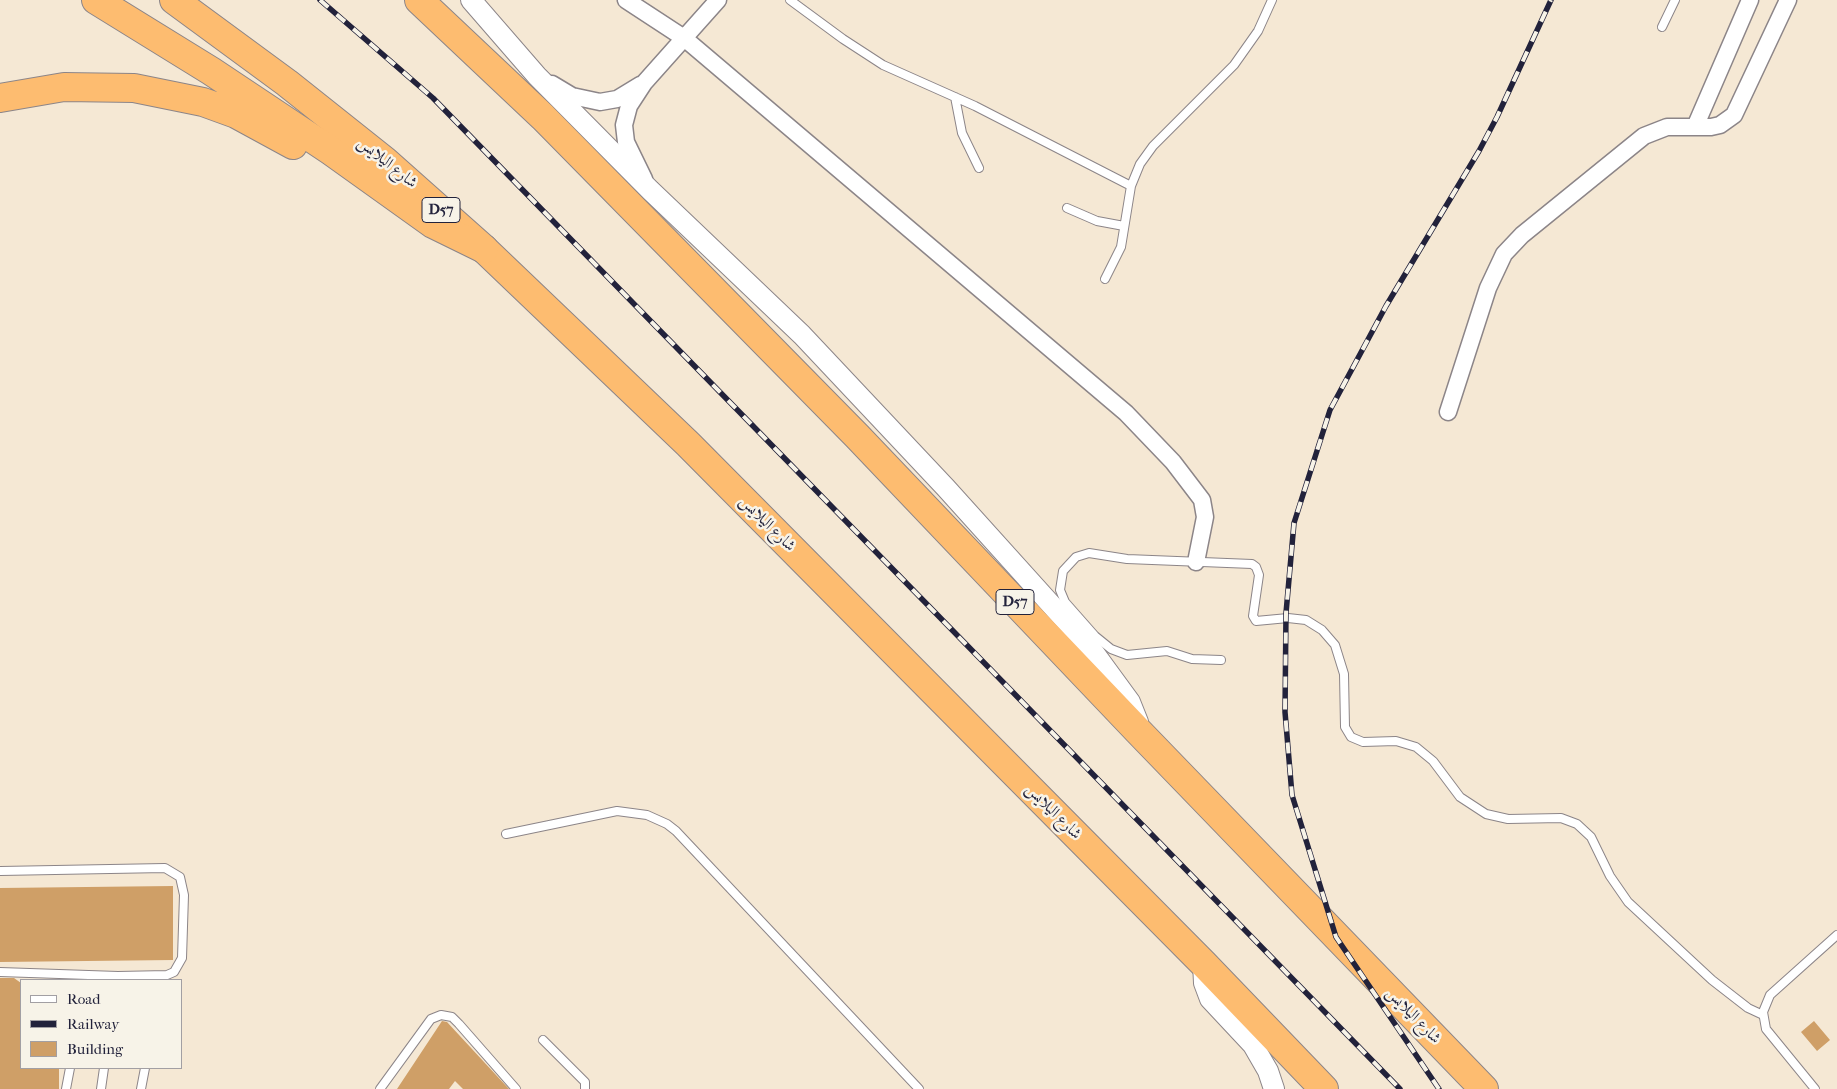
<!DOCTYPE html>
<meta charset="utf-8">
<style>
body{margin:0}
#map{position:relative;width:1837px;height:1089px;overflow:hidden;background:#f5e8d4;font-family:"IM FELL French Canon",serif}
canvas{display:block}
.legend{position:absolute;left:20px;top:979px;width:162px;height:90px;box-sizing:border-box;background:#f7f3e8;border:1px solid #a29fa3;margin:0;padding:6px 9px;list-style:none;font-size:15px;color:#22223b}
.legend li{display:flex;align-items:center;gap:10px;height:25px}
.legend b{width:25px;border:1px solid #a29fa3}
</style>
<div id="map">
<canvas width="1837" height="1089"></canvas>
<ul class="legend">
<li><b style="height:6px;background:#fff"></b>Road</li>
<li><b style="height:6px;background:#22223b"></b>Railway</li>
<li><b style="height:14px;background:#cf9f67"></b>Building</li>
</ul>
</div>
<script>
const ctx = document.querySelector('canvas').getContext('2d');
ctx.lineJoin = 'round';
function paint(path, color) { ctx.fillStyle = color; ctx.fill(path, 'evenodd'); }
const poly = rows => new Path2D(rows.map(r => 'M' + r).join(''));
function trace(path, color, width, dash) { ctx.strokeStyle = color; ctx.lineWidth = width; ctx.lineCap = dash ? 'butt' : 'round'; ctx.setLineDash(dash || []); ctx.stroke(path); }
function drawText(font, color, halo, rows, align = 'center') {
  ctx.font = font + ' "IM FELL French Canon",Amiri,serif'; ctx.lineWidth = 5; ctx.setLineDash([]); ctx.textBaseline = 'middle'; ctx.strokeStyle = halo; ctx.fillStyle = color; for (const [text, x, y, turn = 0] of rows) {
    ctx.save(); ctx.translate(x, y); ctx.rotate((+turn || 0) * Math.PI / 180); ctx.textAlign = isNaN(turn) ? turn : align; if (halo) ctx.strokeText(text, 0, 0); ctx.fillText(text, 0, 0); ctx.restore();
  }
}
paint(poly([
 [173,886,173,960,0,962,0,888],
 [0,978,14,978,21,983,21,1068,59,1068,59,1089,0,1089],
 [442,1021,447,1022,509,1089,463,1089,455,1081,449,1089,397,1089],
 [1814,1021,1830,1040,1817,1051,1801,1032]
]), '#cf9f67');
const service = poly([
 [790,0,843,39,883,65,975,106,1131,186],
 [1662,27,1675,0],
 [955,97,962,133,979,168],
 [1067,208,1097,221,1124,226],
 [1105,279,1121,247,1131,186,1140,164,1153,146,1234,65,1258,31,1272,0],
 [1221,660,1192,659,1167,651,1127,655,1111,649,1095,636,1065,602,1060,590,1063,571,1076,557,1089,553,1127,559,1252,564,1256,567,1259,575,1253,616,1256,621,1288,618,1306,620,1322,630,1335,645,1344,674,1345,727,1351,737,1363,742,1396,741,1416,747,1433,761,1460,797,1486,814,1508,819,1561,818,1577,824,1591,837,1610,876,1628,902,1712,980,1748,1008,1763,1015],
 [506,834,617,811,647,815,667,824,676,831,919,1089],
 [0,871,165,868,180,877,184,895,182,958,174,972,167,975,118,976,0,972],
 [543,1040,585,1082,585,1089],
 [66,1089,70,1068],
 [101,1089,104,1068],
 [141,1089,145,1068],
 [380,1089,431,1019,441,1015,452,1017,459,1024,516,1089],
 [1815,1089,1766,1029,1763,1012,1770,995,1837,935]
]);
const minor = poly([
 [626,0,684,38,1126,413,1173,462,1202,500,1205,517,1196,562],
 [552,84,572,96,600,102,617,99,640,85],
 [1695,127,1750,0],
 [644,179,626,142,624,125,629,106,644,83,718,0],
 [1448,412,1488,288,1504,254,1522,235,1644,136,1667,127,1711,127,1720,125,1734,115,1788,0]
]);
const tertiary = poly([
 [471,0,537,76,650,190,802,335,946,488,1092,650,1130,702,1138,722,1138,729],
 [1203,963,1204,983,1210,999,1253,1045,1268,1071,1274,1089]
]);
const trunk = poly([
 [174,0,287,83,385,161,484,249,688,444,1203,963,1324,1089],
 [419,0,543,117,857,436,1138,731,1484,1089]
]);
const motorway = poly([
 [96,0,211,71,331,151,433,224,484,249],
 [0,98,64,87,134,88,203,102,236,114,293,145]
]);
trace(service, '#8c8588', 10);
trace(minor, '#8c8588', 19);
trace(tertiary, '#8c8588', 22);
trace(trunk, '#8c8588', 30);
trace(motorway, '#8c8588', 30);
trace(service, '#fff', 8);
trace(minor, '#fff', 16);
trace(tertiary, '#fff', 20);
trace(trunk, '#fdbc70', 28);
trace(motorway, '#fdbc70', 28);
const rail = poly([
 [320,0,433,98,1400,1089],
 [1439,1089,1336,937,1292,795,1285,712,1286,613,1294,523,1330,410,1386,306,1479,151,1497,117,1551,0]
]);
trace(rail, '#22223b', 5.5);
trace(rail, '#f7f3e8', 4, [11]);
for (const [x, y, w] of [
 [441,210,38],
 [1015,602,38]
]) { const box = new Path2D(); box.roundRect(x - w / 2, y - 12.5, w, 25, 4); ctx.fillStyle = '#f7f3e8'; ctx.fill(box); trace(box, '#22223b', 1); }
drawText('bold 15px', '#22223b', null, [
 ["D57",441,210],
 ["D57",1015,602]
]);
drawText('16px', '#22223b', '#f7f3e8', [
 ["شارع اليلايس",387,163,39],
 ["شارع اليلايس",767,524,45],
 ["شارع اليلايس",1053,812,45],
 ["شارع اليلايس",1413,1016,46]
]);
</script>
